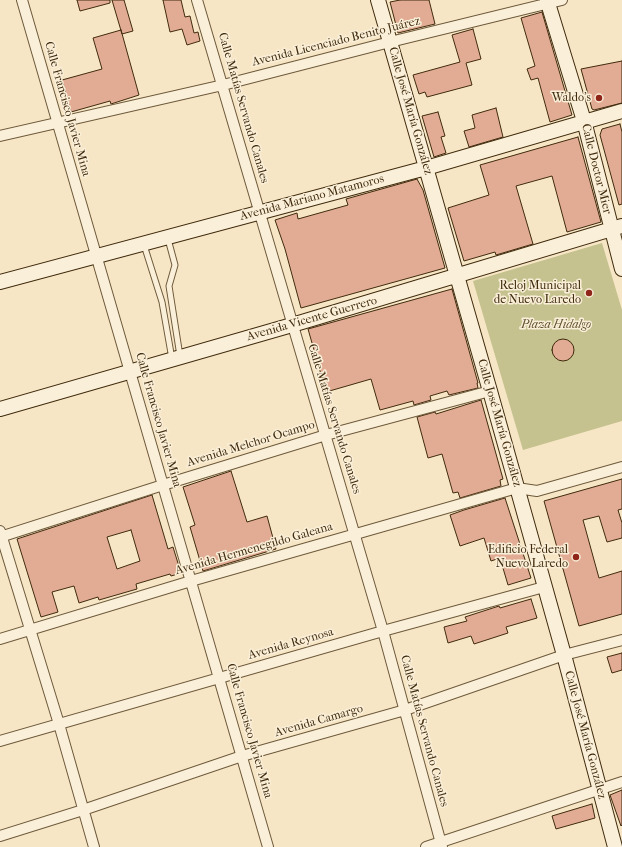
<!DOCTYPE html>
<meta charset="utf-8">
<style>
body{margin:0}
canvas{display:block;background:#f7e6c5}
</style>
<canvas width="622" height="847"></canvas>
<script>
const ctx = document.querySelector('canvas').getContext('2d');
ctx.lineJoin = 'round';
function paint(path, color) { ctx.fillStyle = color; ctx.fill(path, 'evenodd'); }
const poly = rows => new Path2D(rows.map(r => 'M' + r).join(''));
function trace(path, color, width, dash) { ctx.strokeStyle = color; ctx.lineWidth = width; ctx.lineCap = dash ? 'butt' : 'round'; ctx.setLineDash(dash || []); ctx.stroke(path); }
function drawText(font, color, halo, rows, align = 'center') {
  ctx.font = font + ' "IM FELL French Canon",serif'; ctx.lineWidth = 3; ctx.setLineDash([]); ctx.textBaseline = 'middle'; ctx.strokeStyle = halo; ctx.fillStyle = color; for (const [text, x, y, turn = 0] of rows) {
    ctx.save(); ctx.translate(x, y); ctx.rotate((+turn || 0) * Math.PI / 180); ctx.textAlign = isNaN(turn) ? turn : align; if (halo) ctx.strokeText(text, 0, 0); ctx.fillText(text, 0, 0); ctx.restore();
  }
}
paint(poly([
 [602,243,622,310,622,421,523,450,473,281]
]), '#c5c28f');
const building = poly([
 [77,0,110,0,110,3,80,11,77,0],
 [112,0,124,0,133,31,122,34,112,0],
 [163,0,181,0,185,17,190,16,194,33,198,32,200,41,187,45,182,29,170,32,163,0],
 [400,0,429,0,435,24,398,33,390,2,400,0],
 [542,12,572,115,550,122,538,78,531,80,527,69,535,66,521,18,542,12],
 [473,29,481,59,466,63,472,85,427,97,425,92,419,94,413,75,460,62,452,35,473,29],
 [121,30,139,95,111,104,110,101,71,112,62,80,102,69,93,38,121,30],
 [622,61,622,103,594,110,592,109,581,69,622,61],
 [496,108,503,137,469,147,464,131,475,128,472,115,496,108],
 [438,112,445,136,441,137,446,153,434,157,422,116,438,112],
 [620,124,622,132,622,204,619,205,600,135,602,129,620,124],
 [578,137,601,222,567,232,552,176,516,186,533,244,496,255,495,252,464,261,448,208,489,195,480,165,578,137],
 [417,179,423,190,445,268,301,308,285,249,275,220,297,213,298,219,348,205,346,199,417,179],
 [452,289,478,383,477,383,478,388,449,395,447,391,430,396,431,400,414,405,413,401,380,410,371,379,326,392,308,329,452,289],
 '552 350a11 11 0 1 1 22 0a11 11 0 1 1-22 0Z',
 [481,400,503,479,500,480,501,486,460,498,458,492,453,493,442,454,428,458,417,417,435,412,436,414,481,400],
 [231,471,247,522,267,516,276,549,203,571,190,527,195,525,183,487,231,471],
 [622,479,622,509,618,510,622,523,622,538,607,542,599,516,583,520,599,578,622,571,622,614,579,626,544,501,622,479],
 [152,495,168,549,173,547,181,573,171,576,170,574,136,584,137,589,99,600,98,597,79,603,74,586,52,592,58,612,41,617,17,539,152,495],
 [131,530,140,561,117,569,107,537,131,530],
 [505,498,531,578,508,585,500,558,491,561,484,538,460,546,450,515,464,510,505,498],
 [531,599,537,618,506,627,508,633,474,644,471,636,448,643,444,627,467,621,465,617,499,606,500,608,531,599],
 [622,653,622,670,612,673,607,657,622,653],
 [622,790,622,825,621,826,610,795,622,790],
 [592,804,595,818,556,829,552,816,592,804]
]);
paint(building, '#e1ab94');
trace(building, '#402b0d', 1);
const lane = poly([
 [168,239,175,265,169,286,180,356],
 [144,245,162,302,172,359]
]);
const street = poly([
 [22,0,268,847],
 [197,0,383,631,442,847],
 [0,136,223,85,390,42,562,0],
 [0,531,59,724,94,847],
 [0,537,163,485,326,435,490,391],
 [0,639,191,581,517,488,537,491,622,467],
 [0,741,383,631,544,587],
 [0,836,83,810,242,756,405,710,564,655,622,640],
 [426,847,622,782]
]);
const secondary = poly([
 [378,0,490,391,564,655,615,847],
 [547,0,584,121,622,269],
 [0,282,426,168,622,111],
 [0,409,292,325,622,226]
]);
trace(lane, '#6e5a3b', 7);
trace(street, '#6e5a3b', 12);
trace(secondary, '#402b0d', 16);
trace(lane, '#faefd9', 5);
trace(street, '#faefd9', 10);
trace(secondary, '#faefd9', 14);
for (const [x, y, r, color] of [
 [599,98,4,"#8f2418"],
 [589,293,4,"#8f2418"],
 [576,557,4,"#8f2418"]
]) { const dot = new Path2D(); dot.arc(x, y, r, 0, 2 * Math.PI); ctx.fillStyle = color; ctx.fill(dot); trace(dot, '#faefd9', 1.5); }
drawText('12px', '#402b0d', '#faefd9', [
 ["Avenida Licenciado Benito Juárez",336,42,-14],
 ["Calle Matías Servando Canales",243,108,74],
 ["Calle Francisco Javier Mina",67,109,74],
 ["Calle José María González",410,111,74],
 ["Calle Doctor Mier",596,169,76],
 ["Avenida Mariano Matamoros",312,198,-15],
 ["Avenida Vicente Guerrero",312,319,-16],
 ["Calle Matías Servando Canales",334,419,73],
 ["Calle Francisco Javier Mina",158,420,74],
 ["Calle José María González",499,423,74],
 ["Avenida Melchor Ocampo",251,444,-17],
 ["Avenida Hermenegildo Galeana",254,549,-16],
 ["Avenida Reynosa",291,644,-16],
 ["Avenida Camargo",319,721,-16],
 ["Calle Francisco Javier Mina",249,731,74],
 ["Calle Matías Servando Canales",424,731,75],
 ["Calle José María González",585,735,75]
]);
drawText('12px', '#402b0d', '#faefd9', [
 ["Waldo's",591,98],
 ["Reloj Municipal",581,286],
 ["de Nuevo Laredo",581,300],
 ["Edificio Federal",568,550],
 ["Nuevo Laredo",568,564]
], 'right');
drawText('italic 12px', '#61512e', '#faefd9', [
 ["Plaza Hidalgo",556,325]
]);
</script>
